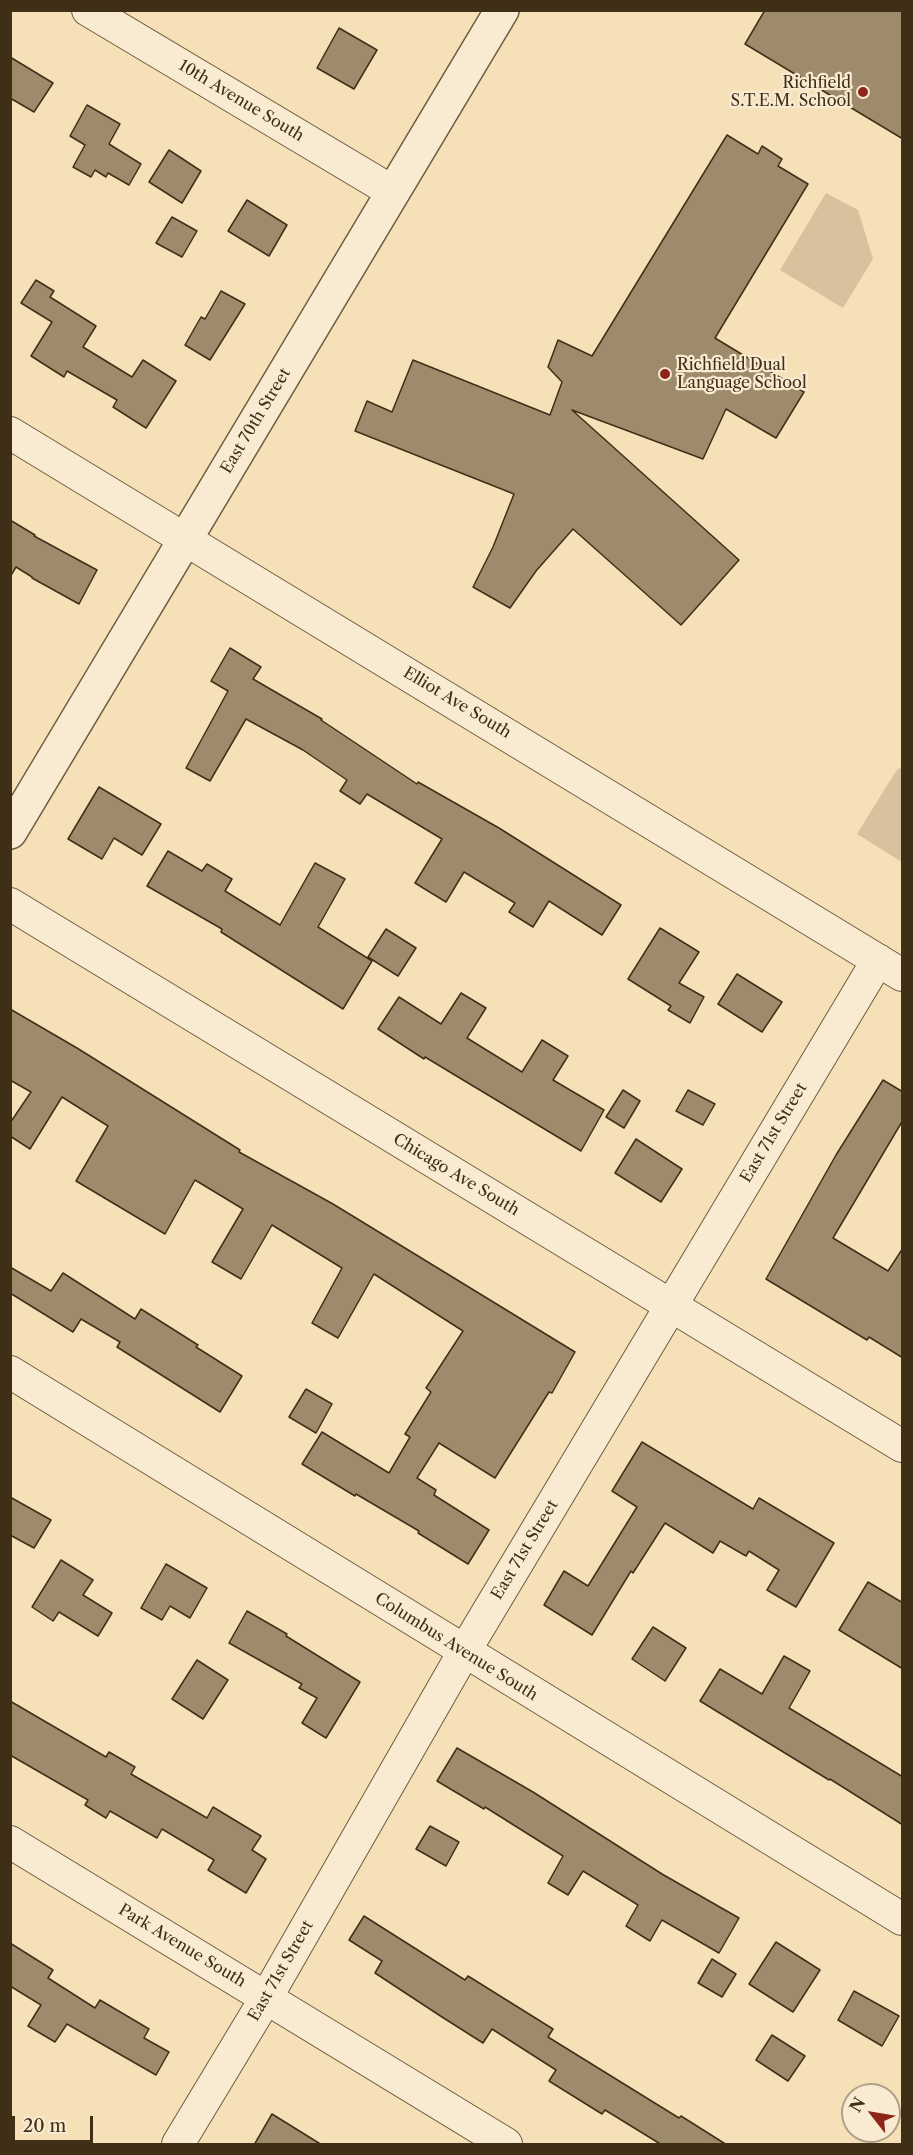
<!DOCTYPE html>
<style>
body{margin:0}
#map{position:relative;width:913px;height:2155px;overflow:hidden;background:#f6e0b8;font-family:"Libre Caslon Text",serif}
canvas{display:block}
.frame{position:absolute;inset:0;border:12px solid #3f2f17;pointer-events:none}
.north{position:absolute;left:841px;top:2083px;width:60px;height:60px;box-sizing:border-box;background:#f9ebd1;border:2px solid #afa087;border-radius:50%;rotate:301deg;font-size:16px;font-weight:700;line-height:24px;text-align:center;color:#3f2f17}
.north::after{content:'';display:block;margin:auto;width:21px;height:27px;background:#8f2418;clip-path:polygon(50% 0,100% 100%,50% 72%,0 100%)}
.scale{position:absolute;left:12px;top:2116px;width:81px;height:27px;box-sizing:border-box;border:3px solid #3f2f17;border-top:0;padding-left:8px;font-size:18px;line-height:21px;white-space:nowrap;color:#3f2f17;-webkit-text-stroke:4px #f9ebd1;paint-order:stroke}
</style>
<div id="map">
<canvas width="913" height="2155"></canvas>
<div class="frame"></div>
<div class="north">N</div>
<div class="scale">20 m</div>
</div>
<script>
const ctx = document.querySelector('canvas').getContext('2d');
ctx.lineJoin = 'round';
function paint(path, color) { ctx.fillStyle = color; ctx.fill(path, 'evenodd'); }
const poly = rows => new Path2D(rows.map(r => 'M' + r).join(''));
function trace(path, color, width, dash) { ctx.strokeStyle = color; ctx.lineWidth = width; ctx.lineCap = dash ? 'butt' : 'round'; ctx.setLineDash(dash || []); ctx.stroke(path); }
function drawText(font, color, halo, rows, align = 'center') {
  ctx.font = font + ' "Libre Caslon Text",serif'; ctx.lineWidth = 4.5; ctx.setLineDash([]); ctx.textBaseline = 'middle'; ctx.strokeStyle = halo; ctx.fillStyle = color; for (const [text, x, y, turn = 0] of rows) {
    ctx.save(); ctx.translate(x, y); ctx.rotate((+turn || 0) * Math.PI / 180); ctx.textAlign = isNaN(turn) ? turn : align; if (halo) ctx.strokeText(text, 0, 0); ctx.fillText(text, 0, 0); ctx.restore();
  }
}
paint(poly([
 [826,193,858,210,873,259,843,308,780,270],
 [902,766,902,862,857,834,896,771]
]), '#d7c29d');
const building = poly([
 [765,10,903,10,903,139,745,44,765,10],
 [339,28,377,50,354,89,317,68,339,28],
 [10,57,53,83,34,112,10,98,10,57],
 [87,105,120,124,109,144,141,164,129,185,108,173,106,177,95,170,91,177,73,167,85,145,70,136,87,105],
 [727,135,758,154,762,146,782,159,778,166,808,184,715,338,804,392,776,438,726,409,703,459,572,410,739,560,681,625,573,529,536,571,510,608,473,587,493,547,514,494,355,431,367,401,392,412,413,360,550,415,562,382,548,367,558,340,592,356,727,135],
 [169,150,201,171,182,203,149,182,169,150],
 [247,200,287,225,269,256,228,231,247,200],
 [172,217,197,231,182,257,156,243,172,217],
 [36,280,54,291,50,297,96,326,83,347,132,377,143,360,176,381,146,428,113,407,117,400,67,371,64,377,31,356,52,322,21,303,36,280],
 [221,291,245,304,210,360,185,345,201,317,205,319,221,291],
 [10,520,35,535,34,536,97,570,79,604,32,578,32,577,16,567,10,577,10,520],
 [230,648,261,667,253,679,322,719,321,720,417,784,418,782,499,828,621,905,602,935,549,901,533,927,509,912,515,903,464,872,446,902,415,883,442,839,367,794,360,804,340,791,347,780,303,750,246,719,210,781,186,768,228,691,211,681,230,648],
 [99,787,161,824,142,855,114,838,102,859,68,839,99,787],
 [168,851,202,871,207,864,232,879,225,891,280,925,315,863,345,879,318,927,372,961,343,1009,221,932,222,929,147,886,168,851],
 [660,928,699,952,679,983,704,997,690,1023,668,1010,671,1006,628,979,660,928],
 [386,929,416,948,398,976,368,957,386,929],
 [737,974,782,1002,762,1032,718,1004,737,974],
 [461,993,486,1008,467,1038,522,1072,542,1040,568,1056,553,1080,604,1110,581,1151,425,1057,424,1059,378,1029,399,997,441,1024,461,993],
 [10,1009,77,1048,240,1150,239,1152,333,1204,575,1352,552,1393,549,1392,495,1478,439,1443,417,1478,436,1490,434,1495,489,1530,468,1564,418,1533,419,1531,356,1494,355,1496,302,1464,322,1432,389,1473,410,1437,405,1434,431,1392,426,1388,463,1331,374,1274,338,1338,312,1323,342,1268,272,1225,241,1279,212,1262,243,1209,195,1180,165,1234,76,1181,108,1126,62,1097,30,1149,10,1136,10,1123,31,1092,10,1080,10,1009],
 [883,1080,903,1092,903,1120,833,1238,888,1271,903,1248,903,1358,869,1337,867,1340,766,1279,836,1155,883,1080],
 [623,1090,640,1101,624,1128,606,1117,623,1090],
 [688,1090,715,1104,703,1125,676,1111,688,1090],
 [636,1139,682,1169,661,1202,615,1173,636,1139],
 [10,1267,51,1291,63,1273,135,1319,141,1309,198,1345,196,1347,242,1376,220,1412,117,1347,120,1342,81,1319,73,1332,10,1293,10,1267],
 [306,1389,332,1404,316,1433,289,1417,306,1389],
 [642,1442,753,1509,759,1498,834,1543,796,1607,767,1590,779,1570,749,1551,746,1556,720,1541,713,1553,665,1523,633,1573,631,1571,592,1635,544,1605,564,1571,588,1586,637,1507,612,1491,642,1442],
 [10,1497,51,1520,34,1548,10,1535,10,1497],
 [61,1560,93,1580,83,1595,112,1613,98,1636,59,1612,53,1621,32,1607,61,1560],
 [166,1564,207,1588,190,1618,170,1606,162,1620,141,1608,166,1564],
 [868,1582,903,1603,903,1669,839,1630,868,1582],
 [247,1611,287,1634,286,1636,360,1682,326,1738,302,1723,317,1698,299,1688,302,1684,229,1643,247,1611],
 [653,1627,686,1648,665,1681,632,1659,653,1627],
 [784,1656,810,1671,789,1708,903,1777,903,1825,830,1779,829,1780,700,1701,720,1669,762,1694,784,1656],
 [197,1660,228,1680,203,1719,172,1699,197,1660],
 [10,1701,106,1757,109,1752,135,1767,131,1774,207,1818,213,1807,261,1836,252,1850,266,1859,246,1893,208,1870,214,1860,162,1829,157,1838,110,1811,106,1818,85,1805,88,1800,10,1755,10,1701],
 [457,1748,533,1792,662,1874,739,1918,719,1953,662,1920,650,1941,626,1926,638,1905,583,1871,568,1895,548,1883,563,1856,485,1807,484,1809,437,1781,457,1748],
 [430,1826,459,1842,446,1866,416,1849,430,1826],
 [364,1916,465,1980,468,1976,553,2029,548,2037,679,2118,681,2116,727,2145,662,2145,605,2110,602,2114,549,2081,556,2070,492,2029,483,2043,442,2017,375,1973,382,1961,349,1940,364,1916],
 [776,1942,820,1970,793,2012,749,1984,776,1942],
 [10,1943,53,1970,48,1978,95,2008,100,2000,149,2029,144,2038,169,2052,156,2075,67,2024,55,2042,28,2026,41,2005,10,1986,10,1943],
 [712,1959,736,1974,722,1997,698,1983,712,1959],
 [854,1991,899,2016,882,2046,838,2020,854,1991],
 [772,2035,805,2056,788,2081,756,2060,772,2035],
 [272,2114,322,2145,254,2145,272,2114]
]);
paint(building, '#9e8b6b');
trace(building, '#3f2f17', 1.5);
const minor = poly([
 [88,10,393,192],
 [10,433,902,975],
 [10,904,902,1446],
 [10,1372,902,1919],
 [10,1842,506,2144],
 [178,2144,266,1998,464,1652,878,960]
]);
const tertiary = poly([
 [10,832,502,10]
]);
trace(minor, '#6d5b3f', 34);
trace(tertiary, '#6d5b3f', 36);
trace(minor, '#f9ebd1', 32);
trace(tertiary, '#f9ebd1', 33);
for (const [x, y, r, color] of [
 [863,92,6,"#8f2418"],
 [665,374,6,"#8f2418"]
]) { const dot = new Path2D(); dot.arc(x, y, r, 0, 2 * Math.PI); ctx.fillStyle = color; ctx.fill(dot); trace(dot, '#f9ebd1', 2); }
drawText('16px', '#3f2f17', '#f9ebd1', [
 ["Richfield",851,83],
 ["S.T.E.M. School",851,101],
 ["Richfield Dual",677,365,"left"],
 ["Language School",677,383,"left"]
], 'right');
drawText('16px', '#3f2f17', '#f9ebd1', [
 ["10th Avenue South",241,101,31],
 ["East 70th Street",256,421,-59],
 ["Elliot Ave South",457,703,31],
 ["East 71st Street",774,1133,-59],
 ["Chicago Ave South",456,1175,31],
 ["East 71st Street",525,1550,-59],
 ["Columbus Avenue South",456,1647,32],
 ["Park Avenue South",182,1946,31],
 ["East 71st Street",281,1971,-60]
]);
</script>
